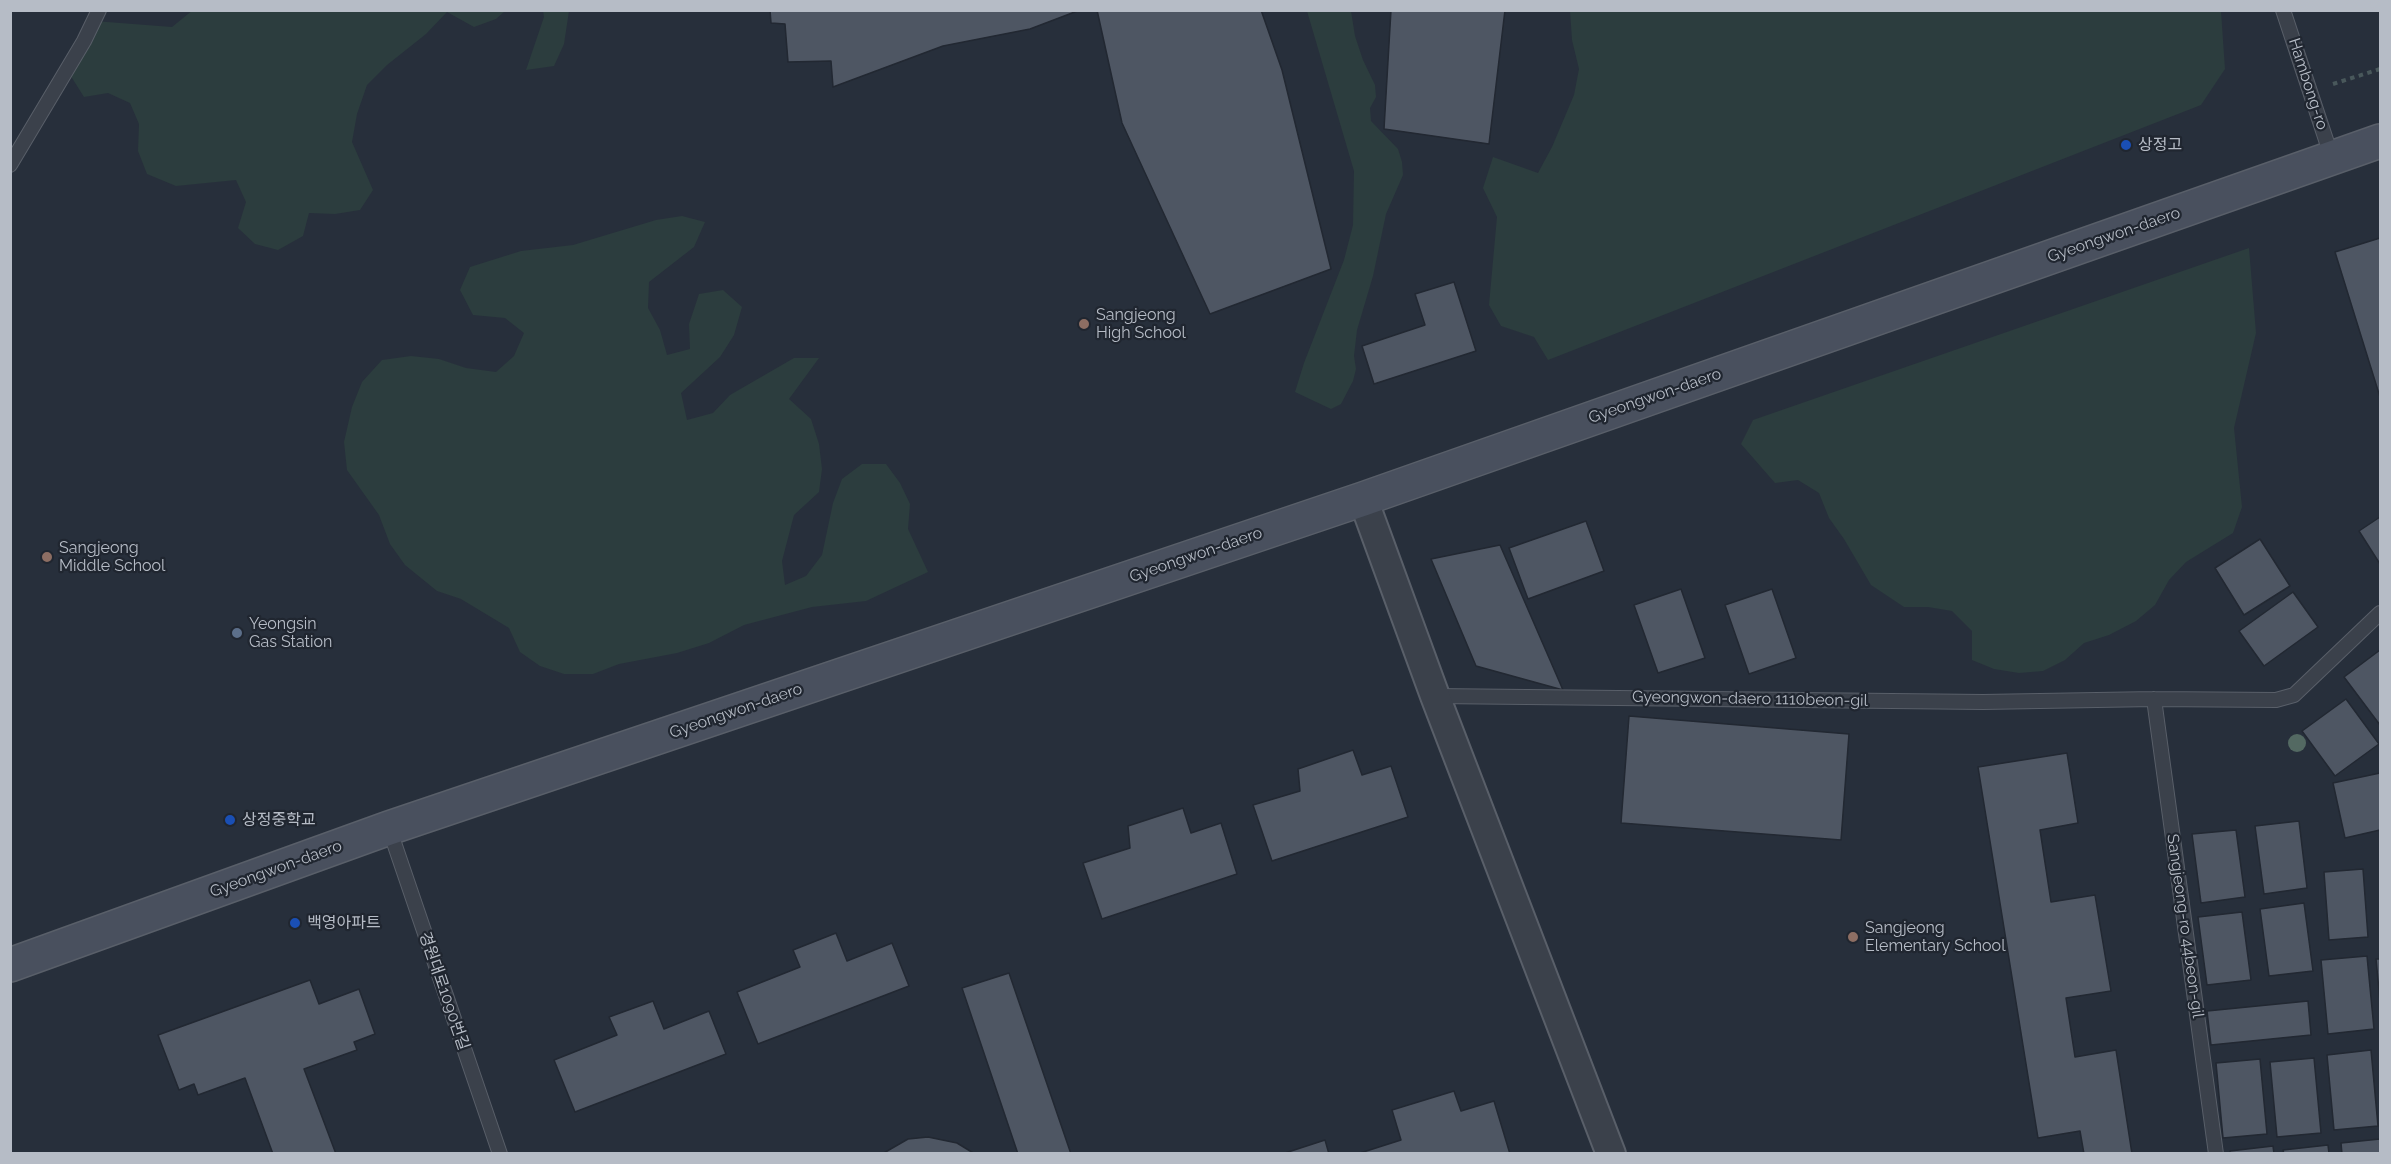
<!DOCTYPE html>
<meta charset="utf-8">
<style>
body{margin:0}
#map{position:relative;width:2391px;height:1164px;overflow:hidden;background:#272f3b;font-family:Raleway,sans-serif}
canvas{display:block}
.frame{position:absolute;inset:0;border:12px solid #b6bcc6;pointer-events:none}
</style>
<div id="map">
<canvas width="2391" height="1164"></canvas>
<div class="frame"></div>
</div>
<script>
const ctx = document.querySelector('canvas').getContext('2d');
ctx.lineJoin = 'round';
function paint(path, color) { ctx.fillStyle = color; ctx.fill(path, 'evenodd'); }
const poly = rows => new Path2D(rows.map(r => 'M' + r).join(''));
function trace(path, color, width, dash) { ctx.strokeStyle = color; ctx.lineWidth = width; ctx.lineCap = dash ? 'butt' : 'round'; ctx.setLineDash(dash || []); ctx.stroke(path); }
function drawText(font, color, halo, rows, align = 'center') {
  ctx.font = font + ' Raleway,"Noto Sans KR",sans-serif'; ctx.lineWidth = 4.5; ctx.setLineDash([]); ctx.textBaseline = 'middle'; ctx.strokeStyle = halo; ctx.fillStyle = color; for (const [text, x, y, turn = 0] of rows) {
    ctx.save(); ctx.translate(x, y); ctx.rotate((+turn || 0) * Math.PI / 180); ctx.textAlign = isNaN(turn) ? turn : align; if (halo) ctx.strokeText(text, 0, 0); ctx.fillText(text, 0, 0); ctx.restore();
  }
}
paint(poly([
 [193,10,505,11,496,19,474,27,447,12,426,34,387,65,367,85,357,114,352,142,373,190,360,210,335,214,309,213,303,236,278,250,255,244,238,228,246,202,236,180,176,186,147,174,138,151,139,124,130,103,108,93,84,97,67,70,94,21,172,27],
 [543,11,569,11,564,44,554,66,526,70,544,17],
 [1307,11,1351,11,1355,36,1363,60,1375,85,1376,97,1370,108,1371,121,1398,149,1402,162,1403,175,1386,214,1373,276,1357,330,1354,356,1356,369,1353,381,1341,404,1331,409,1295,392,1304,363,1344,260,1353,225,1354,171],
 [1570,11,2221,11,2225,69,2201,105,1548,360,1534,337,1501,326,1489,305,1497,217,1483,188,1493,157,1538,173,1552,147,1574,95,1579,69,1572,40],
 [682,216,705,222,694,247,649,282,648,308,660,330,667,355,690,349,689,324,699,294,723,290,742,307,734,335,720,357,681,393,687,420,713,413,730,395,794,358,819,358,789,399,811,419,819,444,822,469,819,492,794,515,782,561,785,585,806,576,822,555,833,503,842,479,862,464,886,464,900,483,910,504,908,529,928,572,866,601,812,607,744,625,709,643,677,653,619,664,593,674,564,674,540,666,520,652,509,628,461,599,437,591,405,565,390,544,379,515,347,470,344,442,352,407,362,382,382,360,411,356,439,359,466,368,496,372,514,356,524,333,505,318,473,315,460,290,470,267,521,251,573,245,656,220],
 [2249,248,2256,333,2234,428,2242,507,2233,533,2186,562,2169,580,2155,605,2136,621,2109,635,2084,643,2065,660,2043,671,2019,673,1994,669,1972,660,1972,631,1952,611,1928,607,1904,607,1871,585,1844,539,1829,518,1819,493,1798,480,1775,483,1741,444,1753,420]
]), '#2c3d3e');
const building = poly([
 [770,10,1080,10,1030,29,943,46,833,87,831,61,788,62,785,24,771,23,770,10],
 [1097,10,1261,10,1282,70,1331,269,1210,314,1122,123,1097,10],
 [1391,10,1505,10,1489,144,1384,129,1391,10],
 [2380,238,2380,397,2335,252,2380,238],
 [1454,282,1476,351,1374,384,1362,346,1425,325,1415,294,1454,282],
 [2380,517,2380,564,2359,531,2380,517],
 [1586,521,1604,571,1528,599,1509,548,1586,521],
 [2260,539,2290,586,2244,615,2215,568,2260,539],
 [1500,545,1563,690,1476,666,1431,559,1500,545],
 [1681,589,1705,658,1658,673,1634,605,1681,589],
 [1772,589,1796,658,1749,674,1725,605,1772,589],
 [2293,592,2318,627,2264,666,2239,631,2293,592],
 [2380,650,2380,725,2344,677,2380,650],
 [2346,699,2379,744,2335,776,2302,731,2346,699],
 [1629,716,1849,734,1841,840,1621,823,1629,716],
 [1353,750,1362,775,1391,766,1408,817,1272,861,1253,805,1300,791,1298,769,1353,750],
 [2067,753,2078,823,2040,830,2051,902,2095,895,2111,991,2066,998,2075,1057,2116,1050,2132,1154,2084,1154,2080,1131,2038,1138,1978,767,2067,753],
 [2380,773,2380,830,2345,838,2333,783,2380,773],
 [1183,808,1191,833,1221,823,1237,874,1102,919,1083,863,1130,848,1128,826,1183,808],
 [2299,821,2307,888,2264,894,2255,826,2299,821],
 [2236,830,2245,897,2201,903,2192,834,2236,830],
 [2363,869,2368,937,2329,940,2324,872,2363,869],
 [2304,903,2313,971,2269,976,2260,909,2304,903],
 [2242,912,2251,980,2207,985,2198,917,2242,912],
 [836,933,847,961,892,943,909,986,758,1044,737,992,800,967,793,950,836,933],
 [2367,956,2374,1029,2328,1034,2321,960,2367,956],
 [2376,959,2380,959,2380,1001,2376,959],
 [1009,973,1071,1154,1018,1154,962,988,1009,973],
 [310,980,319,1004,359,989,375,1034,354,1042,357,1050,304,1069,336,1154,273,1154,245,1078,198,1095,194,1084,179,1090,158,1035,310,980],
 [653,1001,664,1029,709,1011,726,1054,575,1112,554,1060,617,1035,609,1017,653,1001],
 [2308,1001,2311,1035,2211,1045,2207,1011,2308,1001],
 [2371,1050,2378,1126,2334,1130,2327,1055,2371,1050],
 [2314,1058,2321,1133,2277,1137,2270,1062,2314,1058],
 [2260,1059,2267,1134,2223,1138,2216,1063,2260,1059],
 [1454,1091,1461,1111,1494,1101,1510,1154,1357,1154,1401,1140,1392,1110,1454,1091],
 [928,1137,957,1143,975,1154,882,1154,908,1139,928,1137],
 [2380,1139,2380,1154,2342,1154,2341,1143,2380,1139],
 [1325,1140,1329,1154,1282,1154,1325,1140],
 [2328,1145,2329,1154,2284,1154,2283,1150,2328,1145],
 [2273,1146,2274,1154,2230,1154,2230,1151,2273,1146]
]);
paint(building, '#4e5663');
trace(building, '#222832', 1.5);
const lane = poly([
 [2283,10,2332,158],
 [10,165,84,41,99,10],
 [1435,696,1983,702,2154,699,2276,700,2294,695,2380,613],
 [2154,699,2216,1154],
 [389,828,500,1154]
]);
const street = poly([
 [1363,499,1435,696,1611,1154]
]);
const secondary = poly([
 [10,965,389,828,1363,499,2380,141]
]);
trace(lane, '#595f69', 16);
trace(street, '#595f69', 32);
trace(secondary, '#595f69', 36);
trace(poly([
 [2333,84,2380,69]
]), '#49585b', 4, [4.5, 4.5]);
trace(lane, '#3b414b', 14);
trace(street, '#3b414b', 28);
trace(secondary, '#49505e', 33);
ctx.fillStyle = '#536962';
for (const [x, y] of [
 [2297,743]
]) { ctx.beginPath(); ctx.arc(x, y, 9, 0, 2 * Math.PI); ctx.fill(); }
for (const [x, y, r, color] of [
 [2126,145,6,"#1a4fb4"],
 [1084,324,6,"#8d6e63"],
 [47,557,6,"#8d6e63"],
 [237,633,6,"#5c6f8a"],
 [230,820,6,"#1a4fb4"],
 [295,923,6,"#1a4fb4"],
 [1853,937,6,"#8d6e63"]
]) { const dot = new Path2D(); dot.arc(x, y, r, 0, 2 * Math.PI); ctx.fillStyle = color; ctx.fill(dot); trace(dot, '#202630', 2); }
drawText('16px', '#b6bcc6', '#202630', [
 ["Hambong-ro",2308,84,72],
 ["Gyeongwon-daero",2114,235,-19],
 ["Gyeongwon-daero",1655,396,-19],
 ["Gyeongwon-daero",1196,555,-19],
 ["Gyeongwon-daero 1110beon-gil",1750,699,1],
 ["Gyeongwon-daero",736,711,-19],
 ["Gyeongwon-daero",276,869,-20],
 ["Sangjeong-ro 44beon-gil",2185,926,82],
 ["경원대로1090번길",444,991,71]
]);
drawText('16px', '#b6bcc6', '#202630', [
 ["상정고",2138,145],
 ["Sangjeong",1096,315],
 ["High School",1096,333],
 ["Sangjeong",59,548],
 ["Middle School",59,566],
 ["Yeongsin",249,624],
 ["Gas Station",249,642],
 ["상정중학교",242,820],
 ["백영아파트",307,923],
 ["Sangjeong",1865,928],
 ["Elementary School",1865,946]
], 'left');
</script>
